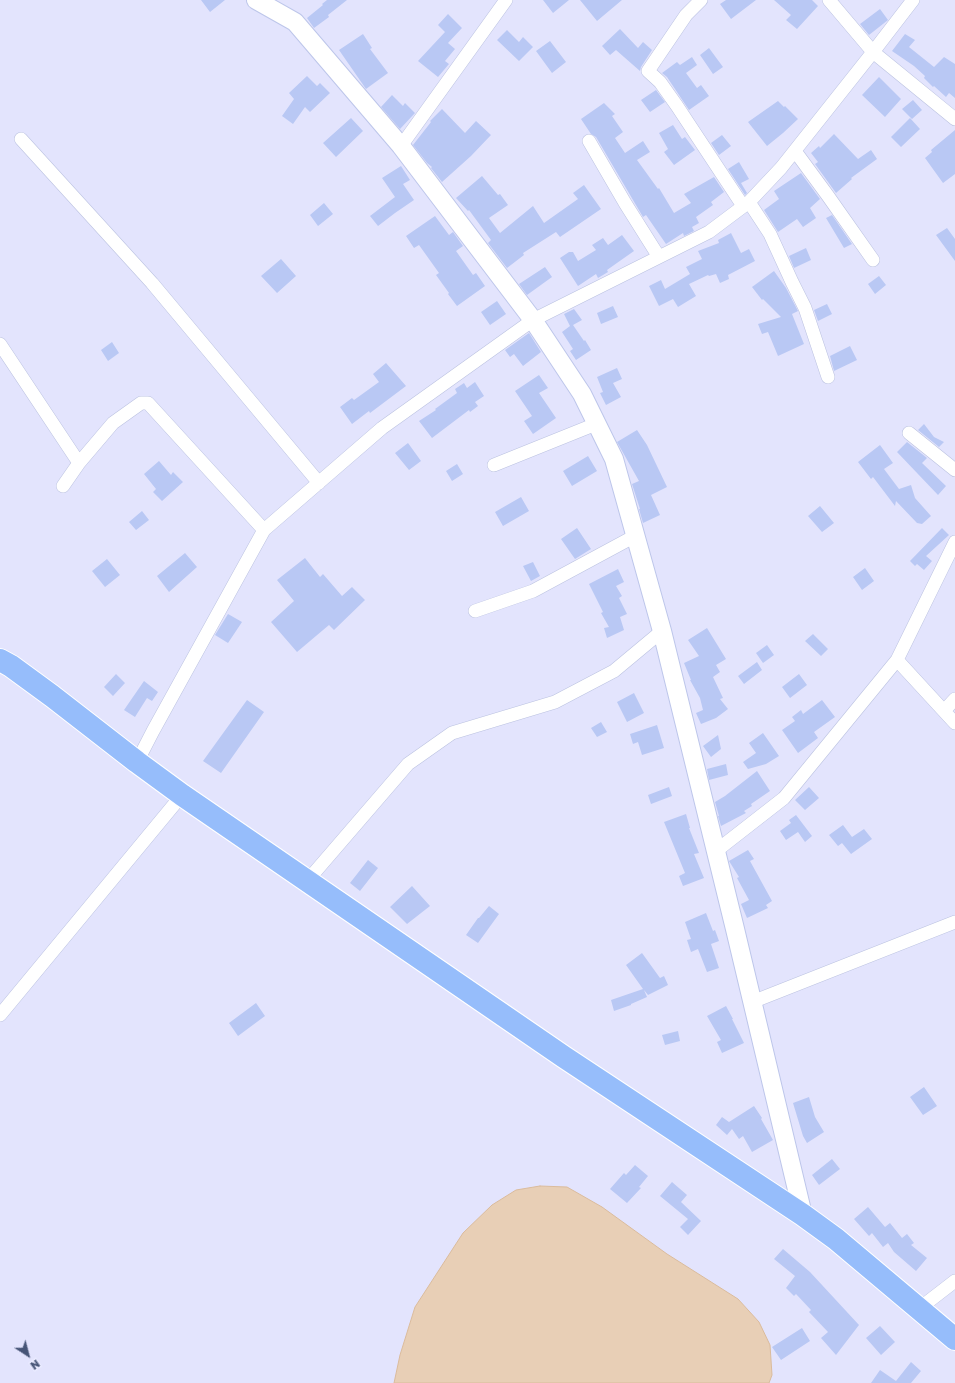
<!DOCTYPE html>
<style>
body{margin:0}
#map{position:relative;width:955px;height:1383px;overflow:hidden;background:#e3e4fd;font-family:"Golos Text",sans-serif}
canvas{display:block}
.north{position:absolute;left:8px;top:1335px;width:40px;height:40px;-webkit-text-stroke:3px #eaebff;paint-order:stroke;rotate:144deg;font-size:11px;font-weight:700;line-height:16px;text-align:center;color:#475577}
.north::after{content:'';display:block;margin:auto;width:14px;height:18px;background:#475577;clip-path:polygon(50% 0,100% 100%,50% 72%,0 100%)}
</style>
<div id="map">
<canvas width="955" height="1383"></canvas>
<div class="north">N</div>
</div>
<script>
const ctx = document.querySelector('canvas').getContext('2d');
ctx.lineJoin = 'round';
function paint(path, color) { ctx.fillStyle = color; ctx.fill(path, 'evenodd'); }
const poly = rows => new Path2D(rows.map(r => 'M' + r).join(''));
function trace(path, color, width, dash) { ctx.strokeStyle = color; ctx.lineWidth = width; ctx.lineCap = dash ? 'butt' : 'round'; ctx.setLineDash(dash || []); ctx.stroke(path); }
const water = poly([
 [540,1186,567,1187,602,1207,667,1254,738,1299,759,1322,770,1345,772,1375,769,1383,394,1383,400,1355,415,1307,463,1233,492,1205,516,1190,540,1186]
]);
paint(water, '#e8cfb6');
trace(water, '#dabb9c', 1);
paint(poly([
 [201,0,225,0,210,12],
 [327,0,347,0,328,15,329,17,314,28,307,18,323,5,322,4],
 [543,0,569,0,553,13],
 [580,0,622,0,597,21],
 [726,0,756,0,731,19,720,4],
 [774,0,812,0,818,6,797,29,786,20,791,15],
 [880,9,888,20,869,35,860,24],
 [448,14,462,28,448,43,455,49,445,61,449,64,438,77,418,61,445,32,438,25],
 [620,29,638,48,643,42,652,50,641,67,640,71,616,50,610,55,602,46],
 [507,30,519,42,523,37,533,47,519,61,497,40],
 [363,34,372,48,370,49,388,73,366,89,339,50],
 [905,34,915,40,909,47,934,67,944,57,955,64,955,98,949,93,946,97,934,86,933,87,924,78,925,76,914,66,892,51],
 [550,41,566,62,552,73,536,51],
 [709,48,723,67,713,74,700,55],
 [692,57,697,65,686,73,697,88,701,85,709,96,689,110,667,77,662,73,677,62,680,65],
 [307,76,317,86,320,83,330,93,310,112,305,107,293,124,282,116,294,99,289,93],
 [879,77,901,99,885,117,862,95],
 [656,90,665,102,650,112,641,100],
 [392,95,403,106,405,103,415,113,400,129,381,107],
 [913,100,922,110,912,119,902,109],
 [778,101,784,107,785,106,798,119,783,133,767,146,748,122],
 [604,103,615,114,612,116,623,132,615,138,625,153,643,141,650,152,637,160,658,189,659,188,674,213,691,203,684,194,714,177,724,192,711,202,713,205,696,217,699,223,692,227,694,231,684,236,683,233,666,244,646,215,643,217,596,137,591,134,581,119],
 [442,109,465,133,476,121,491,135,471,156,442,182,431,168,432,167,427,163,413,145,431,122,430,121],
 [351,118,363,131,336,157,323,143],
 [910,118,920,129,901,147,891,137],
 [673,125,682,139,685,137,695,150,674,165,664,152,668,149,659,133],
 [955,130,955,174,943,183,925,158,932,152,931,150],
 [834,134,858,159,871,150,877,159,851,178,852,179,836,193,815,164,818,162,811,153,819,146,820,148],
 [722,135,731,146,719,155,711,143],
 [739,162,749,179,741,183,747,193,745,195,728,169],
 [401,166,410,180,403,184,414,200,395,213,378,226,370,216,395,197,382,178],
 [801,173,820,199,810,208,816,218,803,227,797,219,778,232,764,210,779,199,774,191],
 [482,176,498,195,500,194,508,205,489,218,500,233,533,206,544,223,578,199,573,193,584,185,601,209,560,237,556,232,523,253,524,255,507,268,488,243,491,240,469,210,468,211,456,198],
 [324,203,333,214,318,226,310,215],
 [832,215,852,244,844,248,826,218],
 [435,216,449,235,453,232,463,246,456,251,473,275,476,273,485,286,457,306,448,294,449,293,436,275,439,273,419,245,414,248,406,236],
 [947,228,955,239,955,261,936,235],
 [731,233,741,253,749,249,755,261,728,275,729,279,720,283,716,274,709,276,708,275,689,284,696,296,678,307,673,299,659,306,649,286,661,280,665,289,690,274,686,267,702,259,698,251,719,243,718,240],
 [622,235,634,251,607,270,608,272,598,278,596,274,578,286,560,258,569,252,573,252,578,261,596,250,592,245,603,238,608,245],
 [806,248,811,260,794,268,789,256],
 [281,259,296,276,277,293,261,276],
 [545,267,552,277,527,295,519,284],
 [774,271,786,288,798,311,792,314,804,344,778,356,768,332,762,334,758,324,781,317,763,299,762,300,752,287],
 [879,276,886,285,875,294,868,284],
 [497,301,506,314,490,325,481,312],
 [827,304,832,314,818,321,814,310],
 [613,306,618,317,601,324,597,313],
 [574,309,582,320,573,325,584,341,585,340,591,350,576,360,570,351,573,349,562,332,570,326,564,314],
 [529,333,541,352,523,366,514,354,510,357,505,350],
 [112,342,119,353,108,361,101,350],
 [850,346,857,360,834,371,830,356],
 [386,363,406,386,370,413,369,411,352,424,340,407,352,398,354,400,379,382,373,374],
 [617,368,622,379,613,383,621,397,606,405,600,393,603,392,597,377],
 [539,375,548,388,539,393,556,418,533,434,524,421,532,416,515,391],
 [475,382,484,396,475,402,478,406,470,412,469,410,432,438,419,421,436,410,435,409,457,393,455,389,464,383,467,388],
 [924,424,934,437,944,442,939,447,918,430],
 [637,430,647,445,667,487,651,495,660,515,643,523,639,509,640,509,632,484,639,481,617,442],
 [907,442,927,458,922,463,946,486,938,495,897,452],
 [408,443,421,461,409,470,395,453],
 [880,445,893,463,884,469,899,489,911,485,915,498,931,516,922,524,917,523,896,501,895,506,873,477,871,479,858,462],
 [588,456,597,471,572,486,563,471],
 [159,461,171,475,173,472,183,482,162,501,153,492,156,489,144,474],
 [457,464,463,474,452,481,446,471],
 [521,497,529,511,503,526,495,512],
 [820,506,834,523,822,532,808,516],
 [142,511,149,520,136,530,129,522],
 [577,528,591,549,575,559,561,539],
 [942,528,949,535,926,556,932,561,924,570,917,564,915,566,910,561],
 [185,553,197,567,169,592,157,576],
 [305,558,320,577,323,574,342,596,352,587,365,600,334,630,329,625,297,652,271,622,294,601,277,580],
 [107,559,120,575,105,587,92,571],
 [533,562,540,576,531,581,523,566],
 [865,568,874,581,862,590,853,577],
 [618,569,624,582,616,586,622,596,619,598,627,614,620,617,624,630,607,638,604,628,609,627,601,613,603,612,589,584],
 [228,614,242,622,228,643,215,635],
 [707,628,726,659,716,665,720,672,713,677,723,698,720,699,728,709,716,718,701,724,696,713,703,710,700,698,690,680,691,680,684,663,699,656,688,640],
 [813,634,828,649,821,656,805,641],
 [767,645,774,655,763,663,756,653],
 [757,662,762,670,744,684,738,676],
 [116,674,125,683,113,696,104,687],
 [799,674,807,685,790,698,782,687],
 [144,681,158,692,152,701,147,698,135,717,124,710],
 [634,693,644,713,627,722,617,702],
 [247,700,264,712,221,773,203,761],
 [822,700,835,717,814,732,818,738,798,753,782,730,795,721,792,717,801,710,803,714],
 [601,722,607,732,597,737,591,728],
 [657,725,664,748,642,755,638,742,633,744,630,734],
 [763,733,779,756,766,764,748,769,743,762,756,753,749,743],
 [718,735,721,749,711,757,703,746],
 [726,764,728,775,709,780,707,769],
 [757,771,770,791,751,804,752,806,744,811,746,813,721,826,718,816,719,816,715,802,725,796],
 [669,787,672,796,651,804,648,795],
 [809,787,819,798,805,810,795,800],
 [686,814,690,828,689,828,699,853,694,854,704,878,683,886,679,876,685,873,664,822],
 [796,815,812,836,805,842,798,832,786,840,780,831,791,823,789,820],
 [843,825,852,837,864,829,872,839,851,854,842,843,838,846,829,835],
 [748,850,754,859,750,861,772,901,766,905,768,908,747,918,741,904,749,900,737,878,739,877,729,861],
 [368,860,378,868,360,891,350,883],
 [412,886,430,906,407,924,390,907],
 [489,906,499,914,478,943,466,935,478,918,479,918],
 [706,913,713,931,715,930,719,941,711,944,719,968,707,972,698,949,691,952,687,940,691,939,685,922],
 [642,953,660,978,664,976,668,985,648,995,644,990,647,997,631,1004,631,1005,614,1011,611,1000,643,989,626,965],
 [256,1003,265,1016,238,1036,229,1023],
 [726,1006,733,1019,732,1019,744,1043,722,1053,717,1042,721,1040,707,1016],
 [678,1031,680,1041,665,1045,662,1035],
 [924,1087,937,1106,923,1115,910,1097],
 [809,1097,815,1117,824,1132,807,1143,803,1136,793,1103],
 [754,1106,762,1118,761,1119,773,1140,752,1152,743,1136,739,1139,732,1129,727,1135,716,1125,722,1117,729,1122],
 [832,1159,840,1169,819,1185,812,1175],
 [635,1165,648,1176,639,1187,641,1188,627,1203,610,1189,624,1173,626,1175],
 [672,1182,687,1195,681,1202,701,1221,688,1235,680,1227,688,1219,660,1196],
 [868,1207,885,1227,890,1223,902,1238,907,1234,914,1243,911,1245,927,1258,916,1271,894,1252,888,1243,883,1247,872,1233,869,1236,854,1219],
 [783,1249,810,1272,859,1325,836,1355,821,1338,828,1332,809,1312,811,1310,796,1294,794,1296,786,1288,795,1276,774,1259],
 [880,1326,895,1342,881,1355,866,1338],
 [802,1328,810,1341,781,1360,772,1347],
 [911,1362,921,1371,911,1383,871,1383,880,1370,896,1381]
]), '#b9c8f4');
const street = poly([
 [701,0,686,15,648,71,660,82,677,106,743,206],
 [829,0,873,52,913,0],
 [21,139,152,283,319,483],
 [589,141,625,203,659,257],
 [401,146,506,0],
 [795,151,828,196,873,260],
 [749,202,770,234,792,282,805,308,828,377],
 [0,344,79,463],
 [909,433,955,470],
 [494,465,596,424],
 [63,486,79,463,113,423,141,403,148,403,264,530],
 [475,611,533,591,635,536],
 [897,660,955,723],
 [944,711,955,699],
 [137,762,153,731,264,530,382,428,533,320,709,232,749,202,781,168,873,52,955,119],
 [716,851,784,798,897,660,955,542],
 [308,880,408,764,452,733,555,702,614,671,662,631],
 [752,1002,955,922],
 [0,1015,182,795],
 [920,1308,955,1281]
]);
const secondary = poly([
 [256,0,295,22,401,146,533,320,582,394,614,459,662,631,735,929,803,1215]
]);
const highway = poly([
 [0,660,11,666,52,696,137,762,182,795,564,1057,803,1215,836,1239,955,1339]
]);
trace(street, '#bbc2e0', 14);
trace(secondary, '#bdc6ea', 20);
trace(highway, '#fff', 24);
trace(street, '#fff', 13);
trace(secondary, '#fff', 18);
trace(highway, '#96bdfb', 22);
</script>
